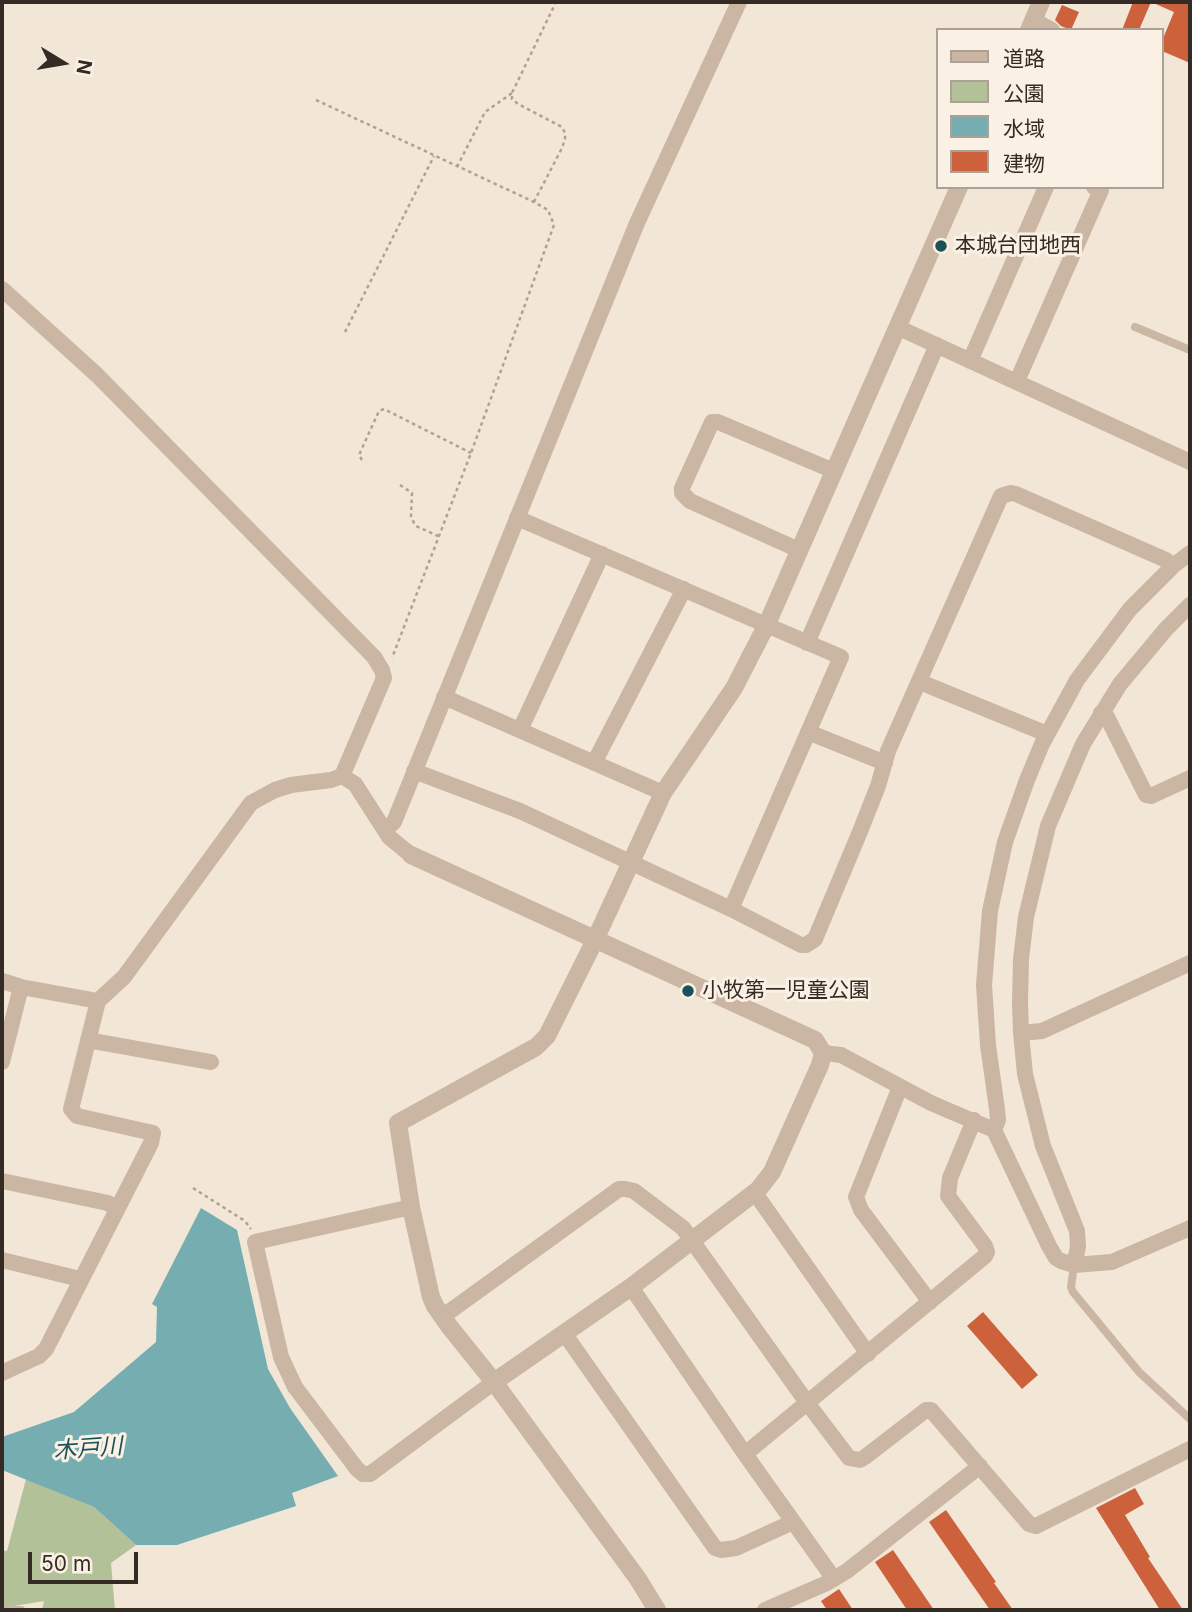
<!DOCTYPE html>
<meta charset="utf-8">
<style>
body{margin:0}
#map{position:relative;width:1192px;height:1612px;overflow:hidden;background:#f2e6d7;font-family:Inter,"Noto Sans JP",sans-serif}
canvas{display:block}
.frame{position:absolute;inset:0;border:4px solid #352b25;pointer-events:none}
.legend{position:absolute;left:936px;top:28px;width:228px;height:161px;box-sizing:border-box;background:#faf0e3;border:2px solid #aba197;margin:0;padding:9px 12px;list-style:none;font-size:21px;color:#352b25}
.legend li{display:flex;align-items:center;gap:14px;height:35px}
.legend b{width:35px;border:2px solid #aba197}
.north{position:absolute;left:28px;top:28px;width:70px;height:70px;-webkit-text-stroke:5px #faf0e3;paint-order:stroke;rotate:101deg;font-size:19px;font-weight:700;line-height:28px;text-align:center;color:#352b25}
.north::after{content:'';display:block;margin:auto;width:24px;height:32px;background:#352b25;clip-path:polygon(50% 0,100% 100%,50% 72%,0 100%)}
.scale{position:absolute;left:28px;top:1552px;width:110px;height:32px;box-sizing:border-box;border:4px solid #352b25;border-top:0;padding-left:9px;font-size:21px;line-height:24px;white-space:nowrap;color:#352b25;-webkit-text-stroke:5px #faf0e3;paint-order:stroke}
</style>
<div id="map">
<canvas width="1192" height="1612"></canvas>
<div class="frame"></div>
<ul class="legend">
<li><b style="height:9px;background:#cab6a3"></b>道路</li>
<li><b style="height:19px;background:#b2c197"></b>公園</li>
<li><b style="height:19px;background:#75adb0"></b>水域</li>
<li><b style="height:19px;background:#cc613c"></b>建物</li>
</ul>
<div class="north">N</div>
<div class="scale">50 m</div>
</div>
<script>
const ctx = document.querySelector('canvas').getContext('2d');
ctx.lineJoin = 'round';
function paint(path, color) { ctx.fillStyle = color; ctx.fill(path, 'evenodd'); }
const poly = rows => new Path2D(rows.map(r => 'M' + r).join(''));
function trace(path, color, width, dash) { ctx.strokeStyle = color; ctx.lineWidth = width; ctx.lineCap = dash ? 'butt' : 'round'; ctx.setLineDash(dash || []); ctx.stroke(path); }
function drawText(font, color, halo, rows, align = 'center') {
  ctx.font = font + ' Inter,"Noto Sans JP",sans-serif'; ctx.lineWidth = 6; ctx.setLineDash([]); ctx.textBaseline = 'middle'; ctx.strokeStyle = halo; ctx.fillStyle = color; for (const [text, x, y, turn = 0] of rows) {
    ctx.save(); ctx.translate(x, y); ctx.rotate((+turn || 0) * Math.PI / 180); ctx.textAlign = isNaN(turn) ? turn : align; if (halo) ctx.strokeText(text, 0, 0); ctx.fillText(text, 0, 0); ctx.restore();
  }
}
paint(poly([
 [26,1479,94,1507,136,1545,111,1563,115,1610,42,1610,44,1601,2,1608,2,1550,7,1551]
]), '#b2c197');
paint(poly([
 [201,1208,237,1230,268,1369,290,1408,338,1476,292,1493,296,1506,177,1545,136,1545,94,1507,2,1470,2,1437,74,1412,156,1342,157,1307,152,1304]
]), '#75adb0');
paint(poly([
 [1133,2,1190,2,1190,63,1162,51,1162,41,1174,12,1151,2,1139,30,1122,30],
 [1062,5,1079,12,1071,30,1061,26,1055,20],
 [983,1312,1038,1375,1022,1389,967,1326],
 [1135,1488,1144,1504,1125,1515,1150,1557,1148,1558,1183,1610,1160,1610,1096,1508],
 [946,1510,996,1582,994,1583,1013,1610,990,1610,929,1522],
 [893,1550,934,1610,907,1610,875,1562],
 [839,1589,853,1610,827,1610,821,1601]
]), '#cc613c');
trace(poly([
 [316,100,534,202,548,210,554,225,471,453,392,658],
 [457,167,485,112,512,93],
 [534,202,562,148,565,139,565,133,562,127,518,104,512,99,512,93,556,2],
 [345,332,434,156],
 [362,460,359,455,379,411,384,409,471,453],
 [400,485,412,493,411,516,414,523,416,526,438,536],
 [193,1188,245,1221,251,1229]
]), '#b6a08d', 2.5, [3.5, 3.5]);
trace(poly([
 [1135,327,1190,350],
 [1074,1265,1071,1287,1073,1292,1139,1372,1190,1419],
 [7,1610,21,1610]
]), '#cab6a3', 8);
trace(poly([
 [1033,20,1052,30],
 [2,289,97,375,374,657,382,670,384,678,342,776,331,780,291,785,275,790,251,803,124,977,98,1001,71,1109,77,1116,153,1133,151,1143,46,1349,39,1356,2,1373],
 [897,327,1190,462],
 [970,361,1046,187],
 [1017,381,1101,190,1094,187],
 [517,518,841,657,731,909],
 [799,550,690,501,682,493,682,488,712,422,718,422,834,471],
 [807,643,937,345],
 [920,682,1047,734],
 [444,697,663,793],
 [1101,713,1107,717,1146,795,1151,796,1190,778],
 [520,730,602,554],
 [808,732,885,763],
 [594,763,684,589],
 [414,771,520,811,731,909,801,945,806,945,815,939,859,834,878,786,888,751,1001,496,1011,493,1016,494,1166,560,1173,566],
 [342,776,355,784,389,837,411,855],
 [385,830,394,822,637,223,739,2],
 [2,981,21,987,98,1001],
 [1021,1033,1042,1031,1190,963],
 [88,1040,211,1062],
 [823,1053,841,1055,931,1103,994,1130,1049,1246,1056,1258,1061,1261,1074,1265,1112,1262,1190,1228],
 [2,1062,21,987],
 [900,1087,856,1197,861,1210,930,1302],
 [994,1130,998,1120,997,1109,988,1045,984,985,990,911,1005,842,1027,780,1042,744,1077,680,1130,609,1173,566,1190,553],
 [2,1181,108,1203,117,1209],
 [755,1193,868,1354],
 [411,1207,255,1242,281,1357,295,1387,357,1469,363,1474,370,1474,494,1382],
 [2,1260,80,1279],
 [1074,1265,1078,1247,1077,1231,1043,1146,1025,1074,1021,1033,1020,1003,1021,959,1026,917,1048,826,1083,744,1120,684,1166,629,1190,605],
 [631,1287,745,1454,834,1579],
 [442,1317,619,1189,625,1189,634,1191,683,1228,808,1404,849,1458,860,1460,865,1457,926,1410,931,1410,1029,1524,1036,1526,1190,1449],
 [564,1333,715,1548,721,1550,736,1548,793,1522],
 [745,1454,985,1256,987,1252,985,1246,948,1196,950,1178,974,1120],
 [765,1610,827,1583,847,1571,980,1466]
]), '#cab6a3', 16);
trace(poly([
 [1029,30,1041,2],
 [411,855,815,1040,823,1053,820,1065,772,1172,758,1190,631,1287,494,1382],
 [657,1610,638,1579,494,1382,449,1326,435,1306,431,1297,411,1207,398,1123,536,1047,547,1036,595,940,663,793,734,688,767,624,959,187]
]), '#cab6a3', 18);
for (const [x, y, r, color] of [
 [941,246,7,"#195258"],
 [688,991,7,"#195258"]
]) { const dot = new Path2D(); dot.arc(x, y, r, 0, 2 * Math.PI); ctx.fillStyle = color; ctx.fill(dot); trace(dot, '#faf0e3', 2.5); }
drawText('21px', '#352b25', '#faf0e3', [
 ["本城台団地西",955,246],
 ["小牧第一児童公園",702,991]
], 'left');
drawText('italic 23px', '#195258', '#faf0e3', [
 ["木戸川",88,1449,-4]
]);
</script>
